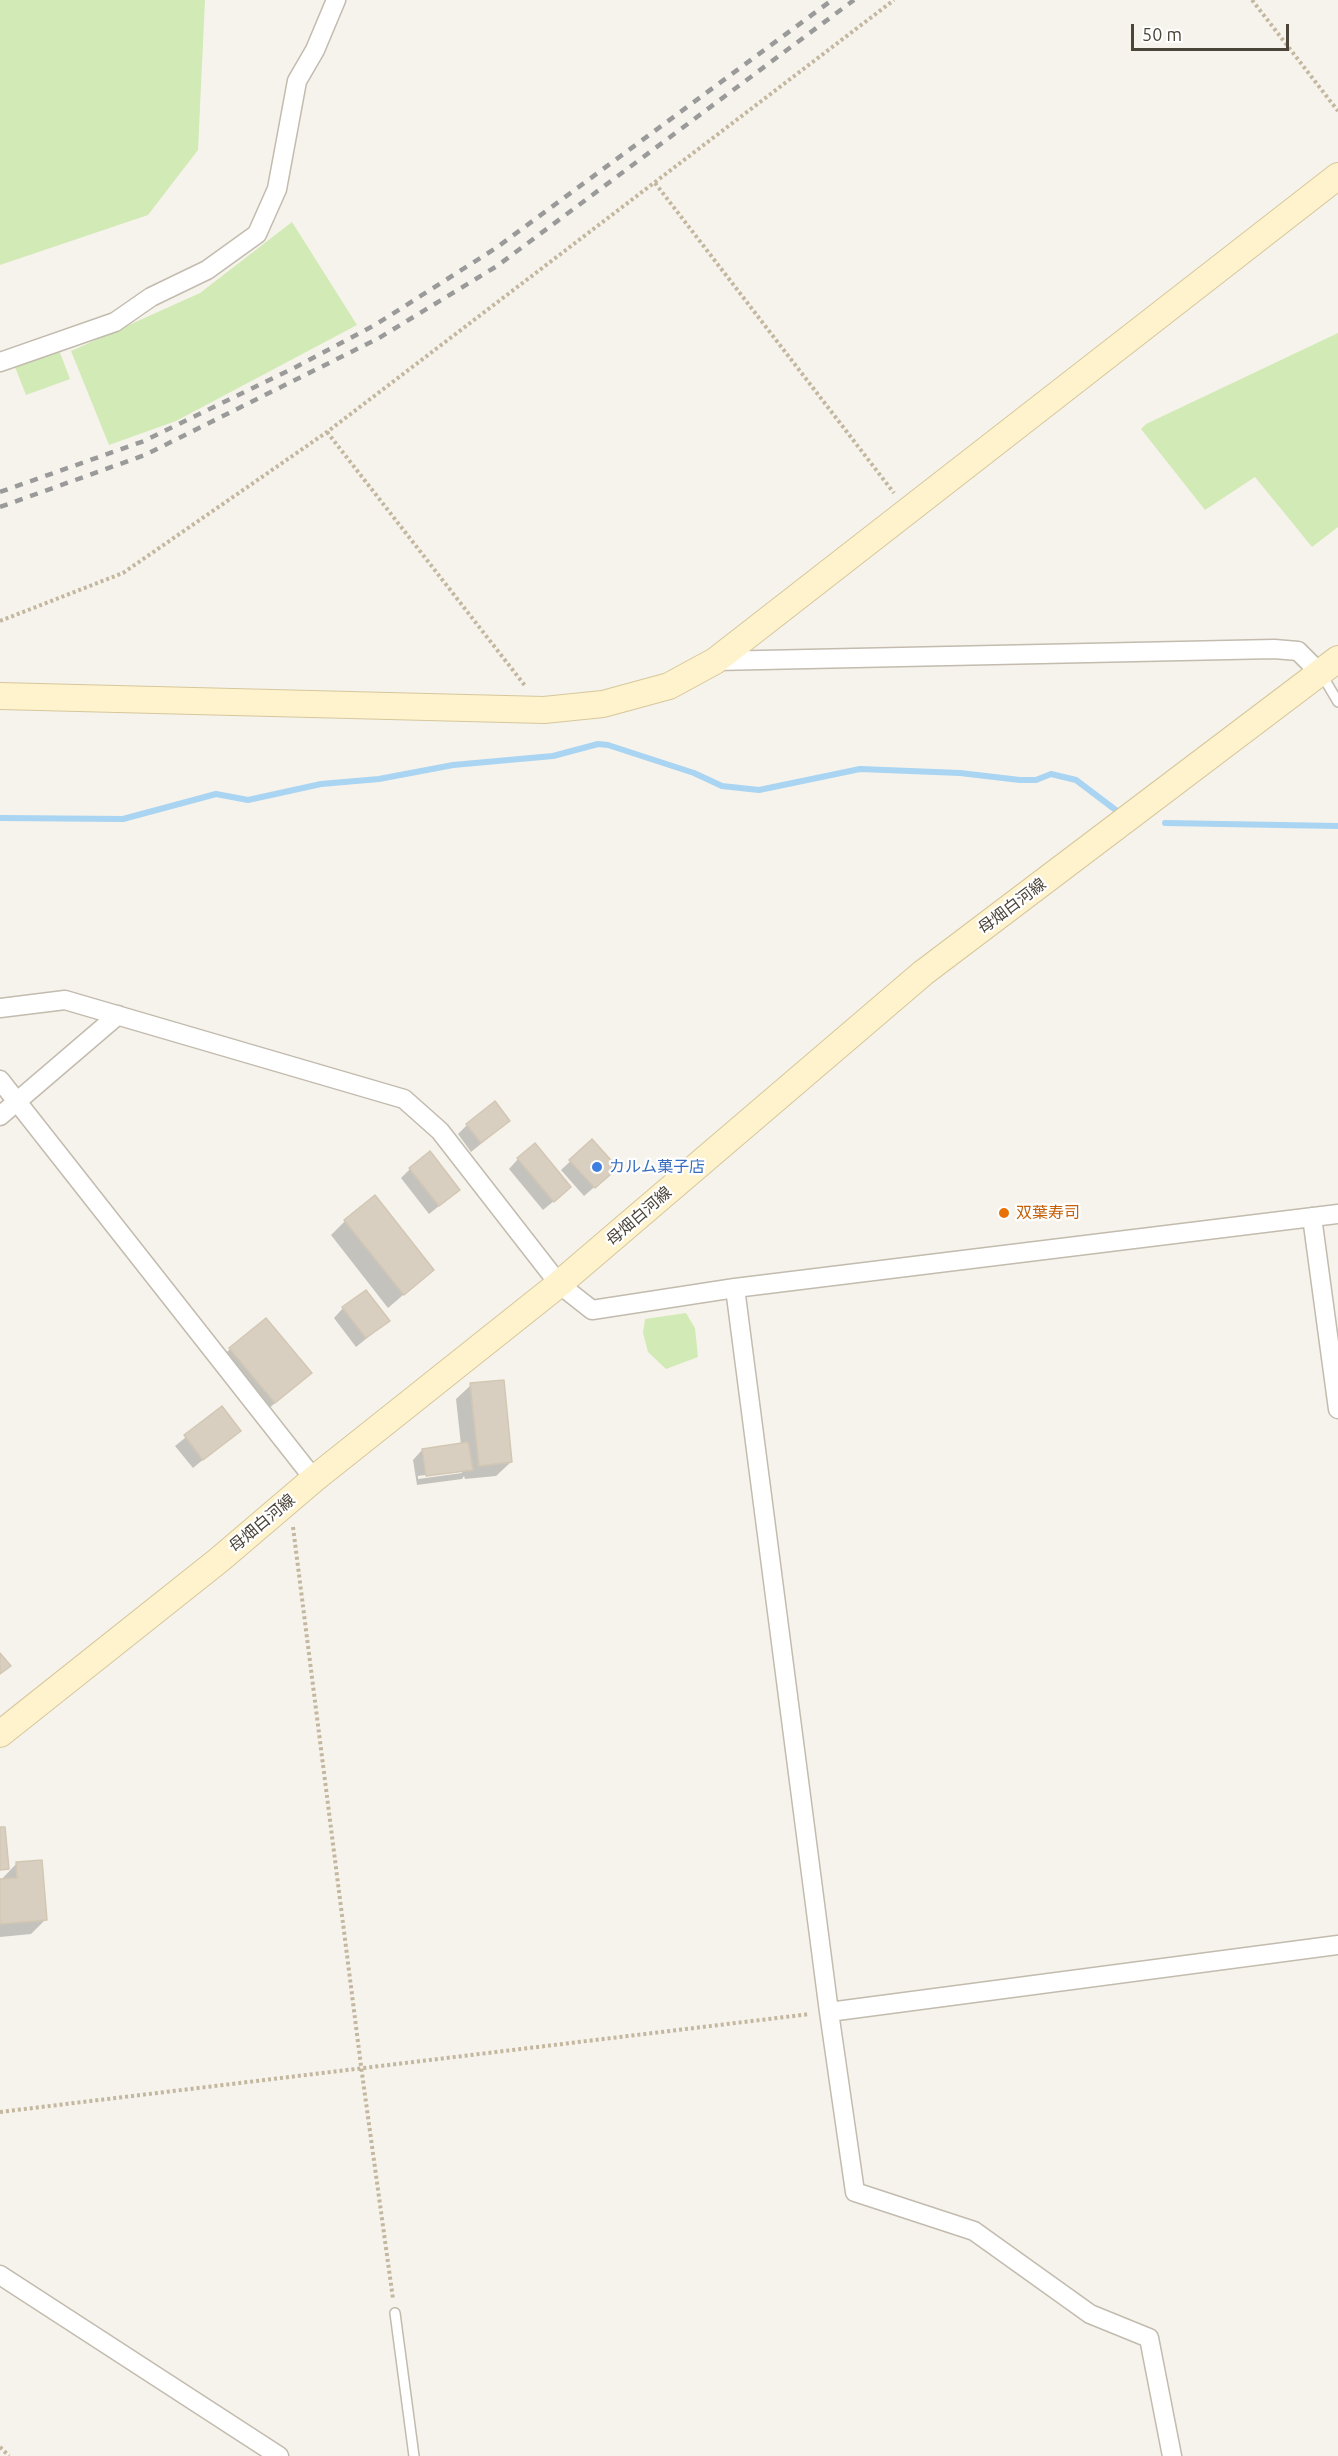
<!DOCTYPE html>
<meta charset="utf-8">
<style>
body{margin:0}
#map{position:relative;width:1338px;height:2456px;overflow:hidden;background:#f6f3ec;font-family:Ubuntu,sans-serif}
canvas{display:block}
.scale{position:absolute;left:1131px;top:24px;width:158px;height:27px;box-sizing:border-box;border:3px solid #4b4439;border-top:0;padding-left:8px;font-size:18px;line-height:21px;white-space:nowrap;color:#4b4439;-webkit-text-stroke:4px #fff;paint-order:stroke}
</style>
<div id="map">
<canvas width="1338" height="2456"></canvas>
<div class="scale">50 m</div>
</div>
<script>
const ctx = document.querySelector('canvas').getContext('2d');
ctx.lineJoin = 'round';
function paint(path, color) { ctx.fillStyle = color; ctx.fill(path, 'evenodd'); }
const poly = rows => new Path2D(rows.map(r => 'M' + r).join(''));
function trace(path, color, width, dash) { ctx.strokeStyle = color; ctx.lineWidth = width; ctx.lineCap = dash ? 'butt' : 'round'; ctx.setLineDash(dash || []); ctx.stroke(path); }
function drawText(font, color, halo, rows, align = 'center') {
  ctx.font = font + ' Ubuntu,"Noto Sans JP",sans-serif'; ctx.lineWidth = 4.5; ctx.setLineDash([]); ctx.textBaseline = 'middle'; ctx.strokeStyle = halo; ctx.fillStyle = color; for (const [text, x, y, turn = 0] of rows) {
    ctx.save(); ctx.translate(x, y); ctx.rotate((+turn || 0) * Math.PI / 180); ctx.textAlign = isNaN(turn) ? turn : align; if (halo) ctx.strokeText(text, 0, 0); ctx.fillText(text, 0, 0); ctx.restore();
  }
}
paint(poly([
 [0,0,205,0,198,150,148,215,0,265],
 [292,222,357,325,176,421,109,445,71,351,200,293],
 [1338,333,1338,527,1312,547,1255,477,1205,510,1141,429,1146,424],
 [59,350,70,379,26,395,15,367],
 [686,1313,695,1328,698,1357,666,1369,648,1352,643,1333,645,1319]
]), '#d2eab5');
paint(poly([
 [509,1121,471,1152,458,1134,467,1125],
 [592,1141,606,1177,584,1196,561,1170],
 [518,1159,560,1196,543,1210,509,1169],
 [410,1169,459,1190,429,1214,401,1178],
 [345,1221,432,1270,388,1308,331,1235],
 [343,1308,388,1321,356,1347,334,1318],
 [230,1349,310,1373,260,1416,216,1363],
 [471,1385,511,1462,496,1476,465,1479,464,1476,462,1479,417,1485,413,1460,422,1450,461,1445,456,1399],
 [462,1470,462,1473,418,1479,418,1476],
 [222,1408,239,1430,193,1468,175,1446],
 [17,1863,45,1920,31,1934,0,1937,0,1881]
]), '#0003');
trace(poly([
 [0,818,123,819,216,794,248,800,321,784,379,779,453,765,553,756,598,744,608,745,694,773,722,786,759,790,860,769,960,773,1020,780,1036,780,1051,774,1076,780,1117,811],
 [1165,823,1338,826]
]), '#a9d4f2', 6);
const building = poly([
 [495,1101,510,1121,481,1143,466,1124,495,1101],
 [592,1139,618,1168,595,1188,569,1160,592,1139],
 [535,1143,571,1187,554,1202,517,1158,535,1143],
 [430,1151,460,1190,439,1206,409,1168,430,1151],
 [375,1195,434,1270,404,1295,344,1220,375,1195],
 [366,1290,390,1321,366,1338,342,1307,366,1290],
 [266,1318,312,1373,275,1403,229,1348,266,1318],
 [504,1380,512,1462,479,1466,470,1383,504,1380],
 [222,1406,241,1431,203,1460,184,1435,222,1406],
 [468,1442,473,1470,426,1476,422,1449,468,1442],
 [0,1653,11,1666,0,1674,0,1653],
 [0,1827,5,1827,9,1869,0,1870,0,1827],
 [42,1860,47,1920,0,1924,0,1879,17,1878,16,1862,42,1860]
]);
paint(building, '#d8cfc1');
trace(building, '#d3c7b4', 1.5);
const lane = poly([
 [1322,675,1338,702],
 [395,2313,414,2456]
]);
const street = poly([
 [0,362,115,322,151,297,207,270,257,234,277,189,297,81,315,50,336,0],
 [715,661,1274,649,1298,651,1320,673],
 [0,1008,65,1000,404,1099,440,1131,559,1284,592,1310,735,1288,1338,1214],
 [0,1080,314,1479],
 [0,1116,118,1015],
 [1312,1217,1338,1409],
 [735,1288,829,2012,855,2192,974,2231,1090,2314,1149,2338,1172,2456],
 [829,2012,1338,1945],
 [0,2275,279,2456]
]);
const secondary = poly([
 [0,696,544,710,603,704,669,686,715,661,1338,176],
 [0,1734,219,1560,314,1479,559,1284,923,973,1338,659]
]);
trace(lane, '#c2bbae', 12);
trace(street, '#c2bbae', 21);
trace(secondary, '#d6c79b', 28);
trace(poly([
 [1252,0,1338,111],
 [655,183,894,493],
 [327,432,526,687],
 [0,621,123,573,327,432,894,0],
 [293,1527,361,2066,393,2299],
 [0,2112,810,2014],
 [0,2447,9,2456]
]), '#c4b79f', 4, [3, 3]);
trace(lane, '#fff', 9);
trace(street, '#fff', 18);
trace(secondary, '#fff3cd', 26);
trace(poly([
 [0,492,144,441,296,367,375,325,496,248,832,0],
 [0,507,145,455,379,338,497,266,854,0]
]), '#9a9a9a', 4.5, [8, 8]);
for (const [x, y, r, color] of [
 [597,1167,6,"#3f7fe0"],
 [1004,1213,6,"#e8710a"]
]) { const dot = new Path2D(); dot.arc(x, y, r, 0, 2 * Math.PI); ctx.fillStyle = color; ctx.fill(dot); trace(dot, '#fff', 2); }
drawText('16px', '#4b4439', '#fff', [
 ["母畑白河線",1012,906,-37],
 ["母畑白河線",639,1216,-41],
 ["母畑白河線",262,1523,-40]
]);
drawText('16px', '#366cbe', '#fff', [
 ["カルム菓子店",609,1167]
], 'left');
drawText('16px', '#c56008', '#fff', [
 ["双葉寿司",1016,1213]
], 'left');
</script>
